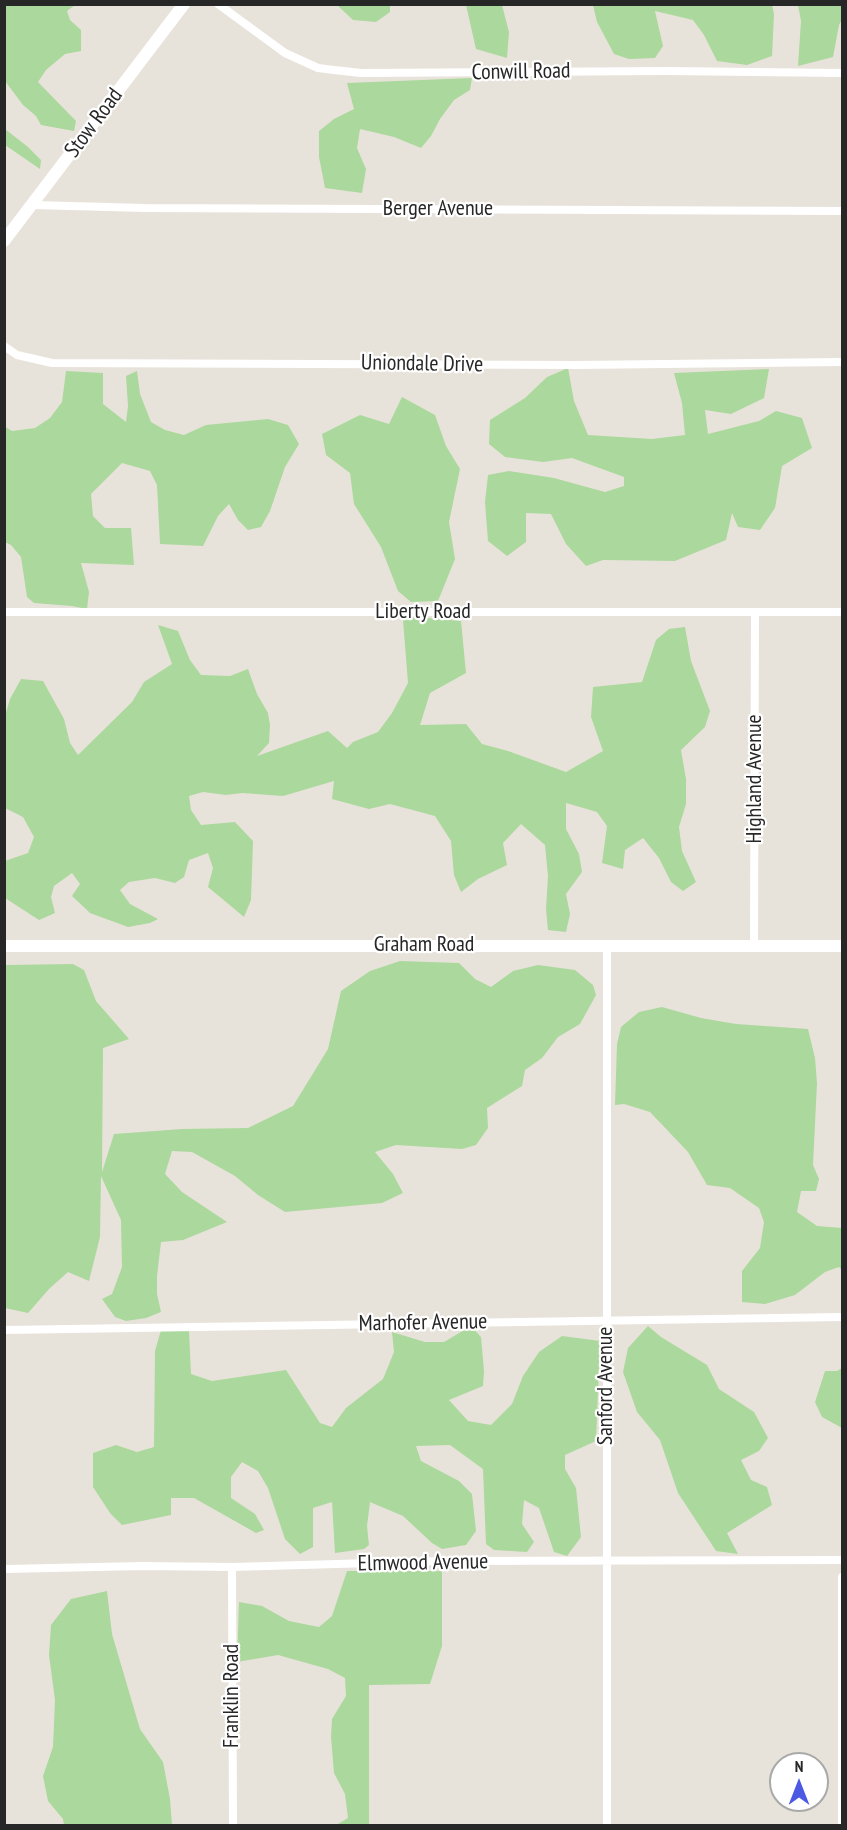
<!DOCTYPE html>
<style>
body{margin:0}
#map{position:relative;width:847px;height:1830px;overflow:hidden;background:#e8e3da;font-family:"PT Sans Narrow",sans-serif}
canvas{display:block}
.frame{position:absolute;inset:0;border:6px solid #272727;pointer-events:none}
.north{position:absolute;left:769px;top:1752px;width:60px;height:60px;box-sizing:border-box;background:#fff;border:2px solid #a9a9a9;border-radius:50%;rotate:0deg;font-size:16px;font-weight:700;line-height:24px;text-align:center;color:#272727}
.north::after{content:'';display:block;margin:auto;width:21px;height:27px;background:#4b59e3;clip-path:polygon(50% 0,100% 100%,50% 72%,0 100%)}
</style>
<div id="map">
<canvas width="847" height="1830"></canvas>
<div class="frame"></div>
<div class="north">N</div>
</div>
<script>
const ctx = document.querySelector('canvas').getContext('2d');
ctx.lineJoin = 'round';
function paint(path, color) { ctx.fillStyle = color; ctx.fill(path, 'evenodd'); }
const poly = rows => new Path2D(rows.map(r => 'M' + r).join(''));
function trace(path, color, width, dash) { ctx.strokeStyle = color; ctx.lineWidth = width; ctx.lineCap = dash ? 'butt' : 'round'; ctx.setLineDash(dash || []); ctx.stroke(path); }
function drawText(font, color, halo, rows, align = 'center') {
  ctx.font = font + ' "PT Sans Narrow",sans-serif'; ctx.lineWidth = 4.5; ctx.setLineDash([]); ctx.textBaseline = 'middle'; ctx.strokeStyle = halo; ctx.fillStyle = color; for (const [text, x, y, turn = 0] of rows) {
    ctx.save(); ctx.translate(x, y); ctx.rotate((+turn || 0) * Math.PI / 180); ctx.textAlign = isNaN(turn) ? turn : align; if (halo) ctx.strokeText(text, 0, 0); ctx.fillText(text, 0, 0); ctx.restore();
  }
}
paint(poly([
 [5,4,75,5,67,11,70,20,81,30,81,51,65,54,46,70,38,82,76,121,74,131,41,125,36,116,23,105,5,81],
 [337,5,390,5,390,12,376,22,353,20],
 [466,5,502,5,509,32,507,58,476,49],
 [593,5,772,5,774,14,772,56,747,65,717,61,704,35,693,20,655,11,663,46,655,58,629,59,614,54,597,22],
 [798,5,842,5,842,19,839,25,833,57,798,66,801,21],
 [472,78,470,90,454,100,440,119,431,136,421,148,394,137,360,129,357,148,366,169,362,193,325,188,319,157,319,131,334,119,354,109,347,83],
 [5,129,28,147,41,160,40,169,5,145],
 [568,368,574,401,588,435,652,439,685,435,682,403,674,373,769,369,764,398,731,414,705,410,708,434,759,421,776,411,802,418,812,448,782,466,775,508,760,530,738,527,732,513,726,540,675,561,603,560,586,566,566,544,551,514,526,513,526,542,507,556,488,541,485,502,488,475,509,471,554,478,605,492,624,486,624,477,572,458,543,462,505,457,489,444,490,420,525,398,547,377],
 [66,371,103,373,103,404,126,422,128,406,126,376,137,371,140,394,151,422,165,430,184,435,206,425,268,419,288,425,299,444,285,467,270,511,261,527,248,530,238,520,229,504,218,516,203,546,160,544,157,485,150,471,122,463,91,494,93,516,105,528,131,528,134,565,81,563,89,592,87,609,72,606,34,603,27,597,21,557,11,545,5,542,4,426,12,431,35,428,50,418,62,402],
 [402,397,435,415,446,446,460,469,449,522,455,559,438,601,411,602,398,591,381,547,354,504,350,473,326,455,322,434,360,415,389,424],
 [418,617,461,621,466,673,430,693,420,725,466,724,482,744,508,751,566,772,603,751,591,717,593,687,642,682,656,640,669,629,685,627,691,661,710,711,705,727,681,750,686,779,686,804,679,827,682,851,696,882,683,891,671,882,659,858,643,838,625,850,623,869,602,863,607,826,597,812,566,803,566,829,579,854,582,872,566,894,570,914,566,932,548,930,546,909,548,876,545,845,521,824,503,843,507,865,478,879,461,892,454,875,451,841,435,816,390,804,369,809,332,799,334,781,283,796,242,793,226,795,203,792,189,796,191,810,201,825,235,822,253,841,251,900,244,917,208,887,213,868,208,853,189,860,184,877,175,883,155,878,129,882,120,890,130,904,158,919,150,923,128,927,90,913,72,896,80,884,72,873,54,886,51,897,55,913,39,920,5,898,5,861,28,853,34,837,23,817,5,808,5,716,10,699,21,679,43,681,64,719,70,743,78,755,132,702,144,682,172,664,158,625,178,631,190,660,201,675,230,676,248,669,257,694,268,713,270,725,269,743,257,756,328,731,347,748,353,742,378,732,392,713,408,683,403,620],
 [400,961,459,963,475,979,491,987,513,971,538,965,575,970,593,985,596,995,580,1024,558,1037,542,1058,525,1070,522,1086,487,1108,488,1128,476,1145,462,1149,396,1145,375,1152,393,1174,403,1193,382,1203,285,1212,258,1195,235,1176,192,1152,172,1151,165,1174,182,1192,227,1222,183,1240,161,1242,157,1276,157,1294,161,1312,146,1318,126,1321,115,1317,102,1299,112,1294,122,1267,121,1220,101,1176,100,1237,89,1281,68,1272,49,1289,28,1313,5,1308,5,965,73,964,84,970,96,1001,129,1039,103,1048,102,1172,114,1134,182,1129,248,1128,293,1106,328,1049,341,991,370,971],
 [662,1007,701,1018,736,1024,808,1029,815,1058,817,1083,813,1165,819,1179,816,1191,801,1191,797,1212,817,1226,842,1228,842,1270,839,1267,825,1272,795,1295,765,1304,742,1302,742,1271,760,1248,764,1222,759,1208,730,1188,707,1185,688,1152,650,1112,624,1104,615,1105,617,1044,621,1027,639,1012],
 [471,1326,481,1337,484,1371,483,1386,449,1400,468,1421,491,1425,512,1404,523,1376,539,1352,562,1336,600,1341,596,1441,565,1455,565,1469,576,1488,581,1537,567,1556,554,1552,539,1508,524,1500,522,1524,534,1542,527,1552,494,1550,486,1544,483,1469,450,1445,416,1446,421,1461,459,1481,472,1494,476,1531,466,1545,442,1549,432,1543,403,1516,370,1502,367,1526,369,1545,364,1549,335,1553,332,1502,313,1508,313,1547,300,1554,285,1539,268,1488,258,1471,242,1462,231,1477,231,1498,255,1514,264,1530,256,1533,194,1498,171,1498,171,1515,122,1525,110,1513,93,1487,93,1453,116,1445,137,1452,154,1447,155,1351,161,1330,189,1331,191,1374,212,1381,286,1370,320,1423,332,1427,346,1408,383,1379,394,1352,392,1332,425,1342,444,1342],
 [648,1326,661,1337,707,1365,719,1389,754,1412,768,1438,759,1451,741,1460,751,1480,767,1487,772,1505,727,1533,738,1554,716,1551,678,1493,660,1440,637,1412,623,1372,628,1348],
 [842,1368,842,1428,822,1417,815,1402,825,1371,837,1371],
 [347,1571,442,1571,442,1646,430,1684,369,1685,369,1825,336,1825,348,1818,345,1794,334,1773,331,1737,332,1719,346,1696,345,1678,328,1669,278,1655,237,1662,239,1602,262,1606,289,1621,319,1627,332,1616],
 [107,1591,112,1634,140,1729,163,1762,170,1799,172,1825,64,1825,63,1819,48,1801,43,1776,53,1747,55,1700,49,1655,51,1625,71,1599]
]), '#abd89c');
trace(poly([
 [218,4,285,53,318,68,334,70,361,73,666,71,842,73],
 [33,205,145,208,842,211],
 [4,346,17,355,52,363,576,365,842,362],
 [4,612,842,612],
 [607,946,607,1826],
 [754,946,755,612],
 [4,1330,842,1317],
 [232,1567,233,1826],
 [4,1569,143,1566,232,1567,442,1561,842,1560],
 [842,1826,842,1577]
]), '#fff', 8);
trace(poly([
 [4,241,184,4],
 [4,946,842,946]
]), '#fff', 12);
drawText('22px', '#272727', '#fff', [
 ["Conwill Road",521,72,-1],
 ["Stow Road",94,123,-53],
 ["Berger Avenue",438,209],
 ["Uniondale Drive",422,364,1],
 ["Liberty Road",423,612],
 ["Highland Avenue",755,779,-90],
 ["Graham Road",424,945],
 ["Marhofer Avenue",423,1323,-1],
 ["Sanford Avenue",606,1386,-90],
 ["Elmwood Avenue",423,1563,-1],
 ["Franklin Road",232,1696,-90]
]);
</script>
